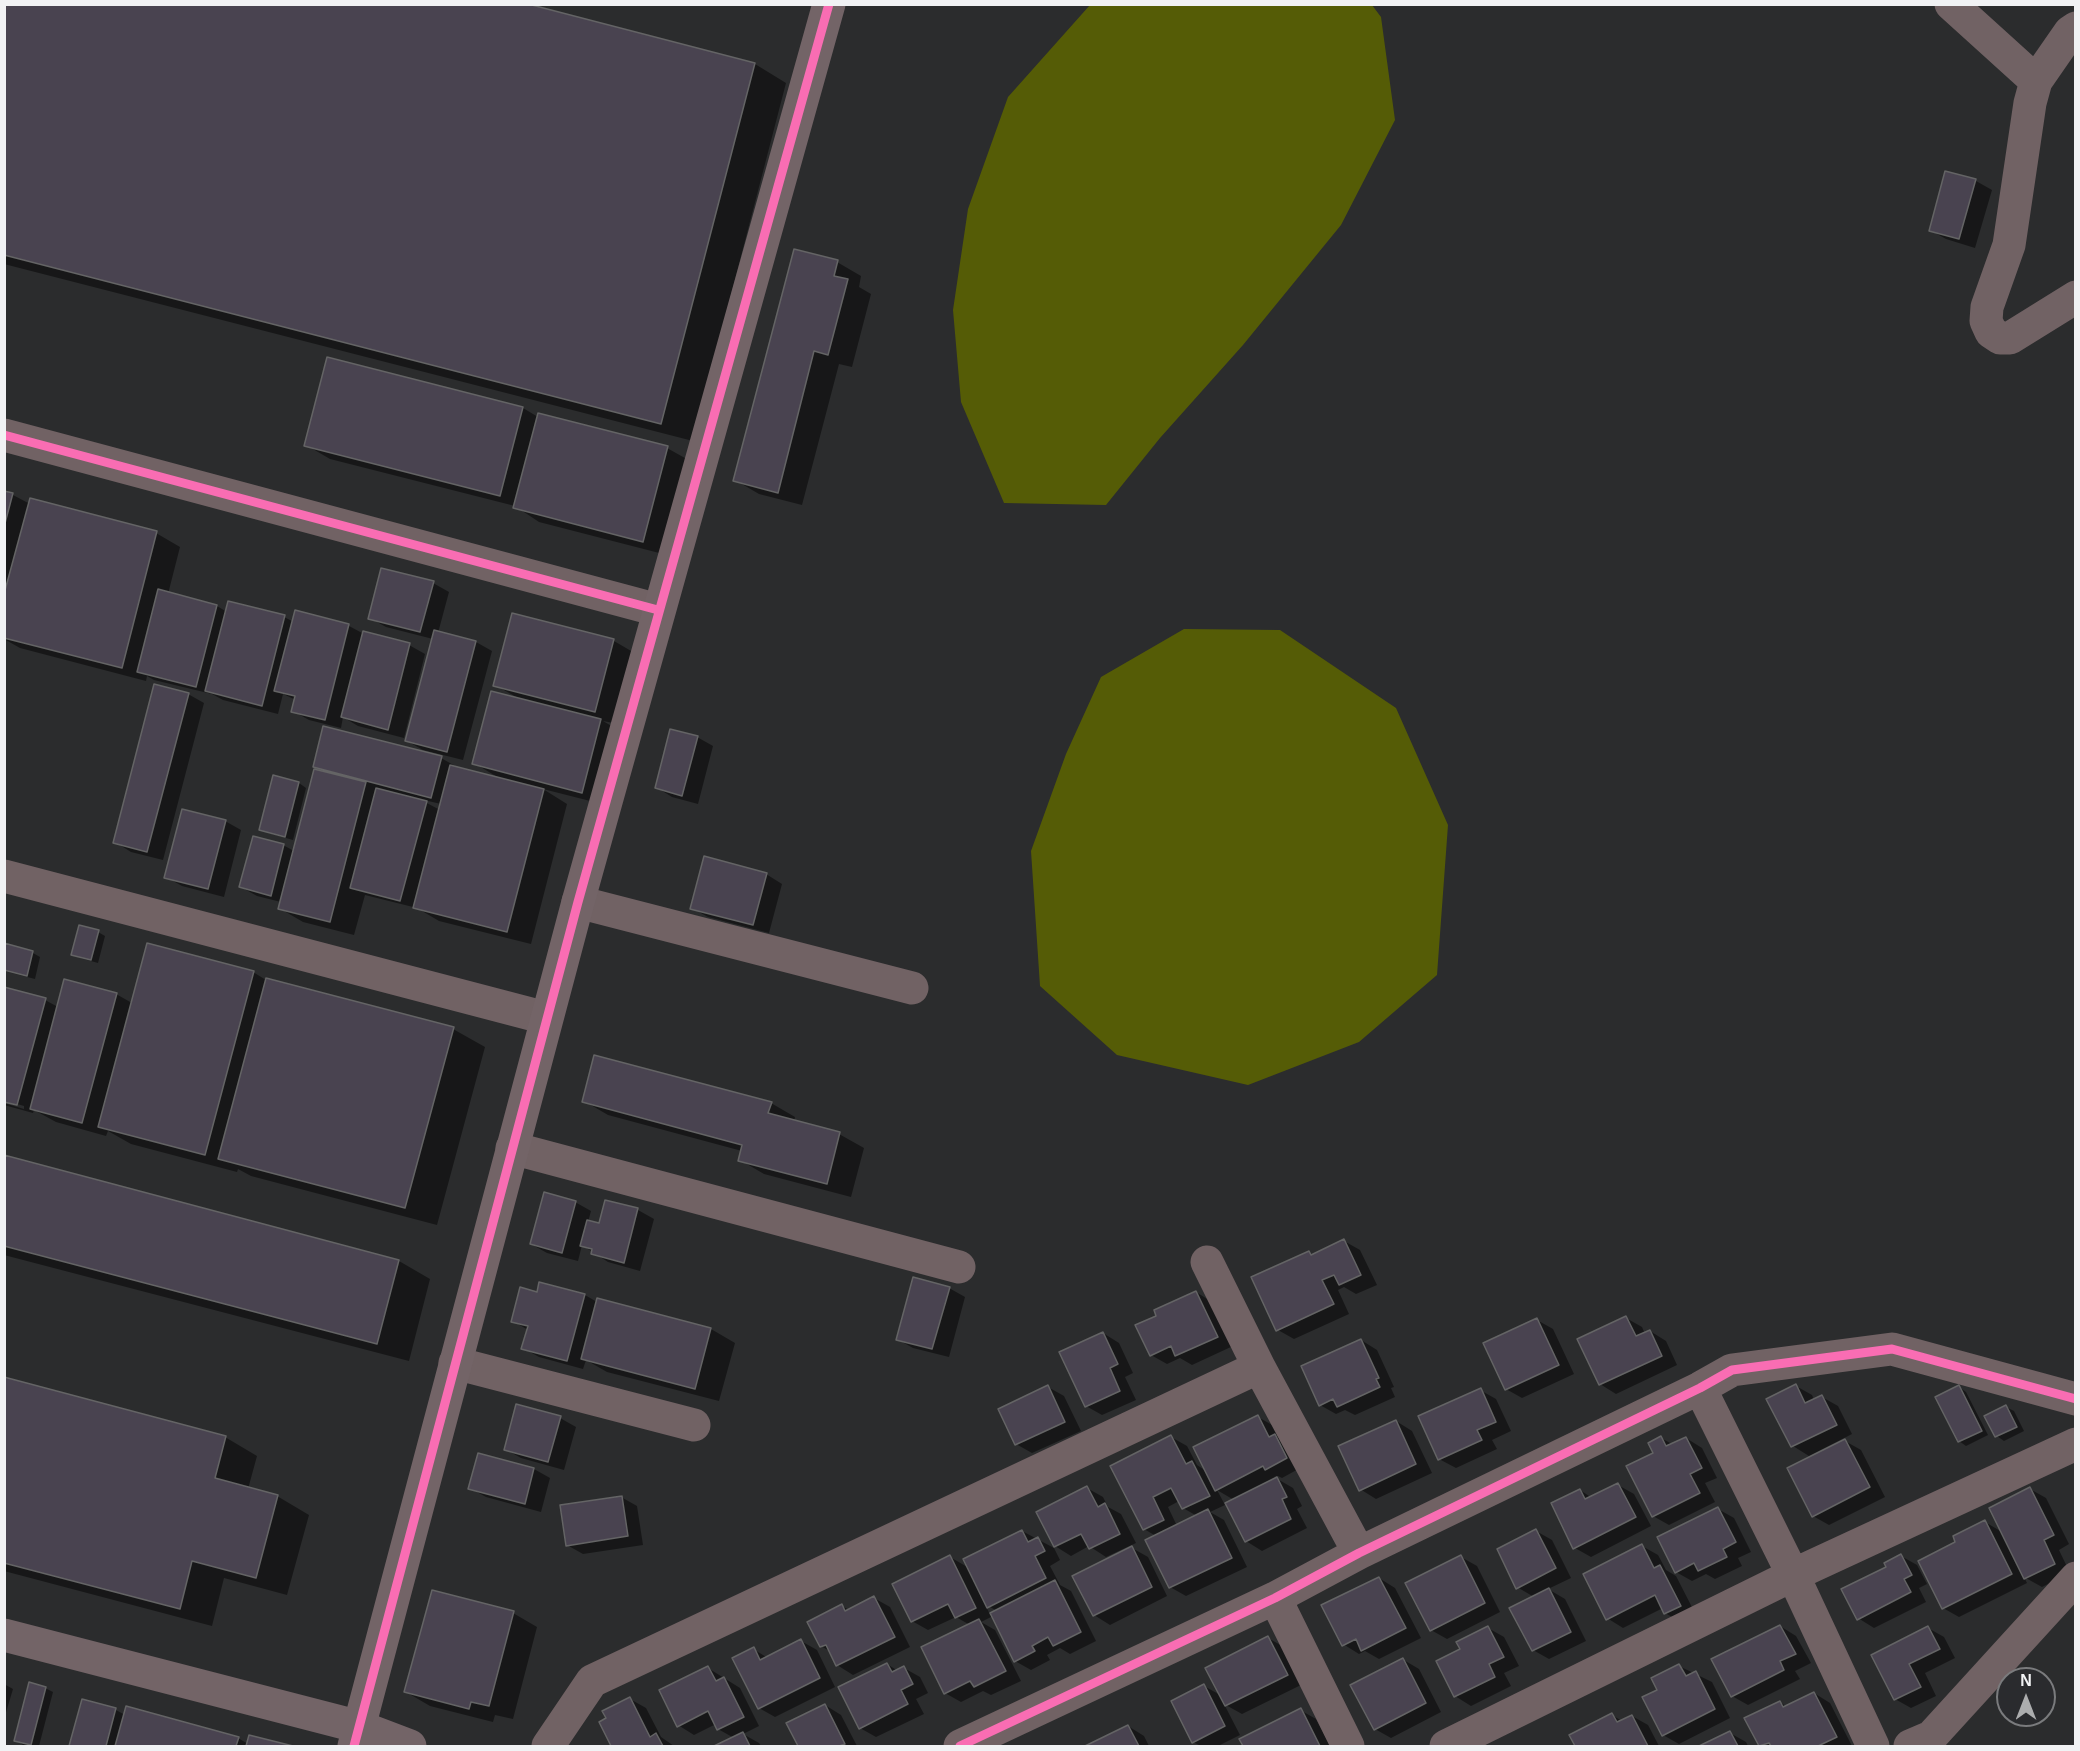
<!DOCTYPE html>
<style>
body{margin:0}
#map{position:relative;width:2080px;height:1751px;overflow:hidden;background:#2b2c2d;font-family:Helvetica,sans-serif}
canvas{display:block}
.frame{position:absolute;inset:0;border:6px solid #f1f2f4;pointer-events:none}
.north{position:absolute;left:1996px;top:1667px;width:60px;height:60px;box-sizing:border-box;background:#2a2b2e;border:2px solid #7a7b7d;border-radius:50%;rotate:0deg;font-size:16px;font-weight:700;line-height:24px;text-align:center;color:#f1f2f4}
.north::after{content:'';display:block;margin:auto;width:21px;height:27px;background:#acadae;clip-path:polygon(50% 0,100% 100%,50% 72%,0 100%)}
</style>
<div id="map">
<canvas width="2080" height="1751"></canvas>
<div class="frame"></div>
<div class="north">N</div>
</div>
<script>
const ctx = document.querySelector('canvas').getContext('2d');
ctx.lineJoin = 'round';
function paint(path, color) { ctx.fillStyle = color; ctx.fill(path, 'evenodd'); }
const poly = rows => new Path2D(rows.map(r => 'M' + r).join(''));
function trace(path, color, width, dash) { ctx.strokeStyle = color; ctx.lineWidth = width; ctx.lineCap = dash ? 'butt' : 'round'; ctx.setLineDash(dash || []); ctx.stroke(path); }
paint(poly([
 [1090,5,1372,5,1381,17,1395,120,1341,225,1243,345,1160,438,1106,505,1004,503,961,402,953,310,968,209,1008,97],
 [1184,629,1280,630,1396,708,1448,825,1437,975,1359,1042,1248,1085,1117,1055,1040,986,1031,851,1066,754,1101,677]
]), '#555c06');
paint(poly([
 [4,4,755,64,786,83,693,441,4,264],
 [1946,172,1976,181,1992,190,1975,248,1946,239,1930,230],
 [837,262,861,276,859,287,871,294,852,367,839,364,802,505,759,494,735,480],
 [523,408,538,417,667,448,692,462,667,555,539,522,515,506,330,459,306,445],
 [4,493,13,495,30,504,156,533,180,547,168,594,217,606,227,612,284,617,294,622,349,626,364,634,409,645,425,654,404,738,358,726,343,717,341,728,309,720,293,711,296,700,283,694,278,714,223,700,212,694,154,680,147,676,146,681,20,648,4,639,4,600,8,587,4,586],
 [433,583,449,592,438,633,476,642,492,651,463,760,423,750,407,741,433,639,386,627,370,618],
 [614,641,638,655,619,724,603,721,625,734,606,805,543,789,567,804,531,944,439,921,417,908,365,895,354,935,303,922,279,908,281,902,257,896,241,887,283,845,294,851,325,773,315,766,441,758,457,767,499,778,474,763,518,698,495,685],
 [424,800,441,804,440,810,423,801],
 [188,694,204,703,163,860,131,852,115,842],
 [697,737,713,746,698,804,672,797,656,787],
 [274,777,299,783,306,788,293,840,268,833,261,829],
 [225,821,241,830,224,897,182,886,166,877],
 [766,874,782,884,769,933,708,917,692,908],
 [98,932,105,936,98,963,80,958,73,954],
 [5,945,33,953,40,957,35,979,4,971],
 [253,972,266,980,453,1029,485,1047,437,1225,251,1176,238,1169,237,1172,131,1144,108,1131,106,1136,56,1122,34,1110,33,1113,4,1105,4,1103,24,1109,24,1106,4,1100,45,1000,58,1007,116,994,132,1003],
 [584,1101,771,1103,795,1117,794,1122,839,1134,864,1148,851,1197,764,1174,740,1160,742,1151,608,1115],
 [4,1157,399,1261,430,1279,409,1361,4,1255],
 [575,1202,591,1211,588,1222,600,1225,638,1210,654,1219,640,1271,608,1262,582,1245,578,1261,547,1253,531,1244],
 [1344,1241,1360,1250,1377,1285,1356,1294,1344,1287,1338,1290,1349,1314,1294,1339,1278,1330,1308,1252,1314,1255],
 [949,1288,965,1297,949,1357,913,1348,897,1339],
 [1196,1292,1212,1302,1233,1346,1192,1365,1180,1358,1167,1364,1151,1355],
 [585,1295,597,1302,598,1299,711,1329,735,1343,719,1401,607,1372,586,1360,583,1369,539,1357,523,1348,528,1330,513,1321],
 [1626,1318,1642,1327,1645,1334,1650,1331,1666,1341,1677,1365,1616,1394,1600,1384],
 [1537,1320,1553,1329,1574,1374,1522,1398,1506,1389],
 [1103,1333,1119,1343,1133,1373,1125,1377,1136,1400,1102,1415,1086,1406],
 [1361,1340,1377,1350,1394,1387,1391,1388,1395,1397,1355,1415,1345,1410,1336,1414,1320,1405],
 [4,1379,225,1437,257,1456,248,1489,277,1496,309,1515,287,1595,224,1578,212,1626,4,1571],
 [1796,1386,1812,1395,1814,1400,1822,1397,1838,1406,1852,1434,1809,1456,1793,1446,1768,1399],
 [1048,1387,1064,1396,1081,1431,1032,1453,1016,1444],
 [1959,1387,1966,1392,1988,1435,1966,1446,1959,1441],
 [1480,1390,1496,1399,1511,1431,1492,1440,1497,1449,1456,1468,1439,1459],
 [2006,1407,2014,1411,2024,1431,2004,1441,1997,1436,1986,1417],
 [1258,1417,1274,1426,1302,1467,1282,1478,1278,1476,1274,1477,1293,1488,1302,1506,1297,1509,1307,1528,1262,1551,1246,1541,1234,1500,1217,1490,1225,1505,1210,1512,1224,1520,1247,1567,1186,1596,1170,1587,1156,1536,1144,1529,1112,1466,1171,1437,1187,1446,1197,1465,1206,1471],
 [1179,1501,1183,1508,1197,1516,1177,1526,1168,1507],
 [560,1418,576,1427,564,1470,521,1458,505,1449],
 [1396,1421,1412,1431,1432,1473,1376,1499,1360,1489],
 [1661,1438,1672,1444,1686,1438,1702,1448,1717,1478,1705,1483,1715,1502,1669,1525,1653,1516,1655,1453],
 [1845,1441,1861,1450,1885,1497,1829,1525,1813,1516],
 [479,1455,534,1469,550,1478,541,1512,486,1497,470,1488],
 [1618,1485,1634,1494,1651,1526,1591,1557,1575,1548,1580,1490,1592,1498],
 [1087,1488,1103,1497,1108,1507,1121,1514,1136,1543,1106,1557,1089,1546,1071,1556,1055,1546],
 [2030,1489,2046,1498,2069,1544,2059,1550,2070,1573,2042,1587,2024,1577,2027,1583,1959,1617,1943,1608,1957,1542,1985,1522,2002,1532],
 [621,1497,637,1506,643,1545,583,1554,567,1545],
 [1718,1509,1734,1518,1751,1552,1738,1558,1742,1566,1715,1579,1706,1574,1692,1581,1676,1572],
 [1022,1531,1054,1548,1060,1560,1050,1566,1060,1585,1071,1591,1096,1641,1070,1654,1060,1648,1047,1655,1050,1660,1031,1670,1015,1661,993,1616,981,1622,995,1630,1021,1681,991,1695,983,1691,961,1702,945,1693,970,1625,956,1617,928,1630,912,1621,950,1557,969,1568],
 [985,1604,997,1611,990,1615],
 [1536,1531,1552,1540,1571,1578,1548,1589,1565,1599,1586,1641,1549,1659,1533,1650,1534,1597,1517,1587],
 [1642,1546,1658,1555,1666,1570,1676,1576,1696,1615,1681,1622,1665,1613,1663,1608,1623,1628,1607,1618],
 [1132,1548,1148,1557,1167,1596,1110,1625,1094,1615],
 [1901,1556,1917,1565,1927,1584,1919,1588,1926,1602,1874,1628,1858,1618,1888,1568],
 [1461,1557,1477,1566,1500,1612,1447,1639,1431,1630],
 [1379,1578,1395,1588,1421,1638,1379,1659,1365,1651,1359,1654,1343,1644],
 [874,1598,890,1607,910,1647,853,1675,837,1665,831,1652,821,1646,842,1606,849,1610],
 [513,1613,537,1627,513,1719,495,1715,493,1722,430,1706,406,1692],
 [1780,1626,1796,1636,1811,1663,1795,1671,1800,1679,1748,1705,1732,1696],
 [1488,1628,1504,1637,1519,1666,1504,1673,1511,1686,1471,1706,1455,1696,1462,1649],
 [1928,1628,1944,1637,1955,1658,1925,1673,1936,1696,1911,1708,1895,1699,1873,1656],
 [1268,1638,1284,1647,1303,1684,1242,1714,1224,1704,1240,1735,1218,1746,1201,1746,1193,1742,1204,1686,1222,1696],
 [801,1641,817,1650,835,1687,775,1717,759,1708,753,1649,768,1658],
 [1402,1659,1419,1669,1441,1712,1391,1738,1375,1729],
 [887,1664,898,1671,904,1668,920,1677,928,1693,916,1699,924,1714,876,1737,860,1728],
 [1679,1666,1712,1682,1730,1718,1679,1744,1663,1735,1659,1691],
 [708,1668,740,1688,759,1726,743,1734,759,1743,761,1746,717,1746,734,1738,718,1729,716,1724,694,1735,678,1725],
 [4,1684,13,1689,4,1719],
 [45,1688,53,1692,39,1746,23,1745,16,1740],
 [1814,1693,1830,1703,1852,1746,1760,1746,1746,1719,1780,1702,1787,1707],
 [630,1699,646,1708,661,1737,674,1746,613,1746,601,1723],
 [83,1701,116,1710,125,1715,238,1738,248,1744,250,1737,288,1746,70,1746],
 [825,1705,841,1715,857,1746,799,1746,788,1724],
 [1300,1710,1316,1719,1330,1746,1245,1746,1241,1739],
 [1612,1715,1622,1721,1632,1716,1648,1725,1659,1746,1576,1746,1571,1735],
 [1128,1726,1144,1736,1149,1746,1088,1746],
 [1730,1733,1746,1742,1748,1746,1703,1746]
]), '#0007');
const building = poly([
 [4,4,528,4,755,63,661,424,4,255,4,4],
 [1945,171,1976,179,1959,239,1929,231,1945,171],
 [794,249,838,260,834,276,848,279,828,355,814,351,778,493,733,481,794,249],
 [327,357,523,407,500,496,304,446,327,357],
 [538,413,668,446,643,542,513,508,538,413],
 [4,491,13,493,4,527,4,491],
 [30,498,157,531,122,668,4,638,4,594,30,498],
 [381,568,434,581,420,632,368,619,381,568],
 [158,589,217,605,196,687,137,672,158,589],
 [228,601,285,615,262,706,205,691,228,601],
 [295,610,349,624,325,720,291,712,295,696,274,691,295,610],
 [512,613,614,639,595,712,493,686,512,613],
 [434,630,476,641,447,752,405,741,434,630],
 [363,631,410,643,388,730,341,717,363,631],
 [154,684,189,693,147,852,113,843,154,684],
 [491,691,601,719,582,793,472,764,491,691],
 [323,726,442,756,431,798,313,767,323,726],
 [670,729,698,736,682,796,655,788,670,729],
 [450,765,544,789,507,932,413,908,450,765],
 [314,769,366,782,330,922,278,909,314,769],
 [273,775,299,782,285,837,259,830,273,775],
 [376,788,427,801,400,901,350,888,376,788],
 [182,809,226,820,208,889,164,878,182,809],
 [253,836,284,844,271,896,239,887,253,836],
 [704,856,767,873,753,925,690,909,704,856],
 [79,925,99,930,91,960,71,955,79,925],
 [4,943,33,951,27,976,4,970,4,943],
 [147,943,254,971,205,1155,98,1127,147,943],
 [266,978,454,1027,405,1208,218,1159,266,978],
 [64,979,117,993,82,1123,30,1109,64,979],
 [4,987,46,998,17,1105,4,1102,4,987],
 [594,1055,772,1102,768,1113,840,1132,827,1184,738,1161,742,1145,582,1102,594,1055],
 [4,1155,399,1260,377,1344,4,1246,4,1155],
 [544,1192,576,1201,562,1253,530,1244,544,1192],
 [605,1200,638,1208,624,1263,591,1254,592,1249,580,1246,587,1220,599,1223,605,1200],
 [1344,1239,1361,1275,1339,1285,1334,1275,1322,1280,1334,1304,1276,1331,1251,1277,1309,1251,1311,1255,1344,1239],
 [913,1277,950,1287,932,1349,896,1340,913,1277],
 [539,1282,585,1294,567,1361,521,1349,528,1326,511,1322,520,1287,537,1292,539,1282],
 [1196,1291,1218,1337,1175,1356,1171,1346,1150,1356,1135,1325,1156,1316,1154,1310,1196,1291],
 [597,1298,711,1328,695,1389,581,1359,597,1298],
 [1626,1316,1636,1336,1650,1330,1662,1356,1599,1385,1577,1339,1626,1316],
 [1537,1318,1559,1365,1505,1390,1483,1343,1537,1318],
 [1103,1332,1118,1364,1110,1368,1120,1391,1085,1407,1059,1352,1103,1332],
 [1361,1339,1379,1378,1376,1379,1380,1387,1337,1407,1333,1399,1319,1406,1301,1366,1361,1339],
 [4,1377,226,1436,215,1478,278,1495,256,1578,192,1561,180,1609,4,1563,4,1377],
 [1796,1384,1805,1403,1822,1395,1837,1425,1791,1447,1766,1399,1796,1384],
 [1048,1385,1065,1422,1015,1445,998,1409,1048,1385],
 [1959,1385,1982,1431,1958,1442,1935,1397,1959,1385],
 [1481,1388,1496,1422,1477,1430,1482,1440,1438,1460,1418,1416,1481,1388],
 [516,1404,561,1416,548,1462,504,1450,516,1404],
 [2006,1405,2017,1427,1995,1437,1984,1416,2006,1405],
 [1258,1415,1269,1437,1275,1434,1287,1458,1265,1470,1263,1466,1215,1491,1193,1447,1258,1415],
 [1396,1420,1416,1464,1359,1491,1338,1446,1396,1420],
 [1171,1435,1186,1464,1192,1461,1210,1496,1182,1509,1171,1488,1153,1497,1164,1520,1143,1530,1110,1466,1171,1435],
 [1661,1436,1666,1446,1686,1437,1702,1468,1690,1474,1700,1493,1652,1517,1626,1466,1653,1453,1648,1443,1661,1436],
 [1845,1439,1870,1487,1812,1517,1787,1468,1845,1439],
 [478,1453,534,1468,525,1504,468,1489,478,1453],
 [1277,1477,1287,1497,1282,1499,1291,1519,1245,1542,1225,1503,1277,1477],
 [1618,1483,1636,1517,1573,1549,1551,1503,1580,1489,1585,1499,1618,1483],
 [1087,1486,1098,1507,1105,1503,1120,1534,1089,1549,1081,1534,1054,1547,1036,1512,1087,1486],
 [2030,1487,2054,1535,2044,1540,2055,1564,2024,1579,1989,1508,2030,1487],
 [622,1496,628,1536,566,1546,560,1505,622,1496],
 [1718,1507,1736,1542,1723,1549,1727,1557,1698,1571,1694,1563,1675,1573,1657,1537,1718,1507],
 [1208,1509,1232,1558,1169,1588,1145,1540,1208,1509],
 [1985,1520,2012,1574,1942,1609,1918,1561,1955,1542,1953,1536,1985,1520],
 [1536,1529,1556,1568,1516,1589,1497,1549,1536,1529],
 [1022,1530,1028,1542,1038,1537,1045,1551,1035,1556,1046,1578,987,1608,963,1559,1022,1530],
 [1642,1544,1654,1568,1660,1565,1681,1606,1664,1614,1655,1595,1606,1620,1583,1574,1642,1544],
 [1132,1546,1152,1587,1093,1616,1072,1576,1132,1546],
 [1901,1554,1912,1575,1904,1579,1911,1592,1857,1620,1841,1589,1886,1567,1884,1563,1901,1554],
 [950,1555,976,1608,955,1618,948,1604,911,1622,892,1584,950,1555],
 [1461,1555,1485,1603,1430,1631,1405,1583,1461,1555],
 [1379,1577,1406,1628,1361,1651,1356,1639,1342,1646,1321,1605,1379,1577],
 [1055,1580,1081,1632,1053,1646,1048,1637,1032,1646,1035,1651,1014,1662,990,1613,1055,1580],
 [1549,1588,1571,1632,1532,1651,1509,1608,1549,1588],
 [432,1590,514,1611,489,1706,471,1702,469,1709,404,1692,432,1590],
 [874,1596,895,1637,836,1666,826,1645,820,1647,807,1622,842,1604,845,1611,874,1596],
 [979,1619,1006,1671,974,1687,970,1681,944,1694,921,1647,979,1619],
 [1780,1625,1796,1654,1780,1661,1784,1670,1731,1697,1711,1659,1780,1625],
 [1488,1626,1504,1657,1489,1664,1495,1677,1454,1697,1436,1661,1460,1649,1456,1642,1488,1626],
 [1928,1626,1940,1649,1909,1664,1921,1687,1894,1700,1871,1655,1928,1626],
 [1268,1636,1288,1675,1225,1706,1205,1668,1268,1636],
 [801,1639,820,1678,758,1709,732,1658,754,1647,760,1660,801,1639],
 [1403,1658,1426,1703,1374,1730,1350,1685,1403,1658],
 [887,1663,892,1672,904,1666,913,1684,901,1690,908,1704,859,1729,838,1687,887,1663],
 [1679,1664,1686,1676,1696,1671,1715,1709,1662,1736,1642,1697,1657,1690,1651,1678,1679,1664],
 [708,1666,716,1681,724,1677,744,1717,717,1730,708,1711,677,1727,659,1690,708,1666],
 [29,1682,46,1687,31,1745,14,1741,29,1682],
 [1204,1684,1225,1726,1192,1743,1171,1701,1204,1684],
 [1814,1692,1837,1737,1818,1746,1771,1746,1769,1743,1759,1746,1744,1718,1780,1701,1783,1707,1814,1692],
 [630,1697,650,1737,656,1733,663,1746,611,1746,599,1722,606,1718,602,1711,630,1697],
 [82,1699,116,1708,106,1746,69,1746,82,1699],
 [825,1704,845,1744,839,1746,798,1746,786,1723,825,1704],
 [126,1706,239,1737,236,1746,115,1746,126,1706],
 [1301,1708,1320,1746,1243,1746,1239,1739,1301,1708],
 [1612,1713,1617,1722,1632,1715,1648,1746,1575,1746,1569,1735,1612,1713],
 [1128,1725,1139,1746,1085,1746,1128,1725],
 [1730,1731,1738,1746,1699,1746,1730,1731],
 [743,1732,750,1746,714,1746,743,1732],
 [249,1735,293,1746,246,1746,249,1735]
]);
paint(building, '#494350');
trace(building, '#646465', 1.5);
trace(poly([
 [1951,4,2036,81,2030,103,2009,245,1987,307,1986,321,1991,332,2000,338,2010,338,2076,297],
 [2036,81,2070,32,2076,28],
 [4,435,658,610],
 [4,876,546,1018],
 [578,902,912,988],
 [512,1148,959,1267],
 [1207,1262,1259,1367],
 [455,1363,694,1425],
 [1700,1388,1793,1575,1873,1746],
 [1275,1598,1348,1746],
 [548,1746,592,1681,1259,1367,1359,1553],
 [960,1746,1275,1598,1359,1553,1700,1388,1732,1370,1892,1349,2076,1399],
 [1446,1746,1793,1575,2076,1444],
 [1910,1746,1931,1737,2076,1578]
]), '#716264', 33);
trace(poly([
 [4,1635,360,1727,410,1746],
 [354,1746,578,902,829,4]
]), '#736467', 33);
trace(poly([
 [4,435,658,610],
 [354,1746,578,902,829,4],
 [960,1746,1275,1598,1359,1553,1700,1388,1732,1370,1892,1349,2076,1399]
]), '#f96db3', 9);
</script>
